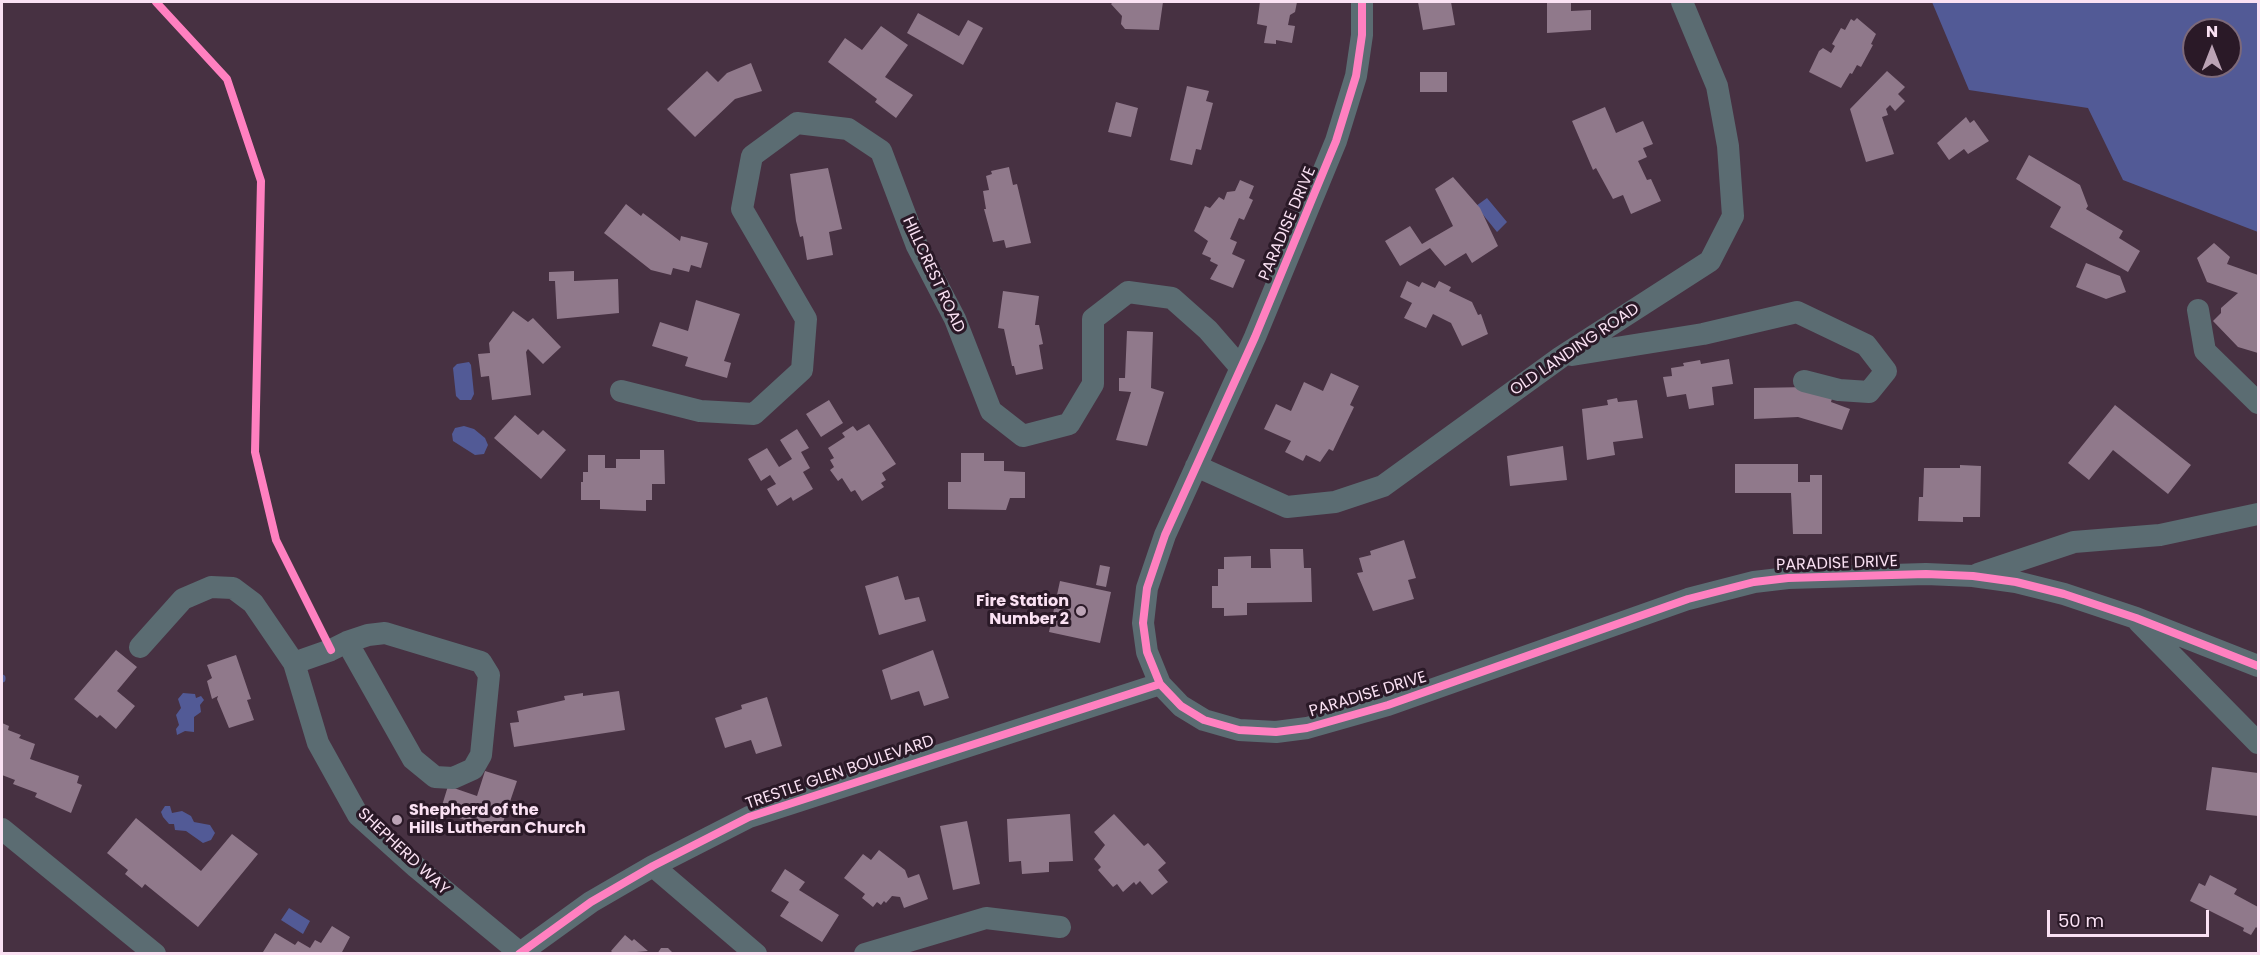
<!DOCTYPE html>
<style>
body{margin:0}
#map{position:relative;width:2260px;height:955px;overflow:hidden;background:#473142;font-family:Poppins,sans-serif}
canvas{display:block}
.frame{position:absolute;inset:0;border:3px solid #fae1f3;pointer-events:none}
.north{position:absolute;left:2182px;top:18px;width:60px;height:60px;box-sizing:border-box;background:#2a1927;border:2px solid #7d6979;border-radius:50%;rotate:0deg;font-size:16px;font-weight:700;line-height:24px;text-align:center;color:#fae1f3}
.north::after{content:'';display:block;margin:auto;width:21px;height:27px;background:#bba3b5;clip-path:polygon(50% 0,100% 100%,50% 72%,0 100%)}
.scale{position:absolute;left:2047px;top:910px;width:162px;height:27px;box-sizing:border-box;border:3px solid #fae1f3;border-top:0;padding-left:8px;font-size:18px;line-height:21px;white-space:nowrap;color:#fae1f3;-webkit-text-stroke:4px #2a1927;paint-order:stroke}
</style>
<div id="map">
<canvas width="2260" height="955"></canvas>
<div class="frame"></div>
<div class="north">N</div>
<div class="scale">50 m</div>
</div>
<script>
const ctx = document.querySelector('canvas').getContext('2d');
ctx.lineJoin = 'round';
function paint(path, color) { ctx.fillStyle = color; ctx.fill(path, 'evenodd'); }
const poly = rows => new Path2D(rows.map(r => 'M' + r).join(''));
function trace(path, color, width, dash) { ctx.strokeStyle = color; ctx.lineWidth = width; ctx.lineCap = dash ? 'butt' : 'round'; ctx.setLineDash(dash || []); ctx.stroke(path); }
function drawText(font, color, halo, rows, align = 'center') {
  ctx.font = font + ' Poppins,sans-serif'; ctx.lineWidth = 6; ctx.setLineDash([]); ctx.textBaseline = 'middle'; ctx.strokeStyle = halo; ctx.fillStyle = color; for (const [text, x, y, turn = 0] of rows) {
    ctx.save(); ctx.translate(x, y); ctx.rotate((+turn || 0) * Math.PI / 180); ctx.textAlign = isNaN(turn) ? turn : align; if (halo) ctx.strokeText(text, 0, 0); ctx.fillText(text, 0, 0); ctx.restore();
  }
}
paint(poly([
 [1932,2,2258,2,2258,232,2123,180,2088,108,1969,90],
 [2194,30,2230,30,2230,66,2194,66],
 [1487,198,1507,222,1497,232,1476,206],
 [469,362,471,365,474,394,471,400,460,400,456,396,453,368,457,364],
 [464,426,474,429,485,438,488,445,484,454,475,455,453,441,452,434,455,428],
 [183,693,195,694,196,698,201,696,204,700,200,705,201,712,194,717,194,732,185,731,177,735,176,729,179,725,176,715,181,708,178,699],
 [165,806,170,806,172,813,182,811,191,816,194,822,210,825,215,833,211,840,203,843,186,831,175,830,174,824,169,824,163,817,161,812],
 [289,908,310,921,303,934,281,920]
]), '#525a96');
trace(poly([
 [2,678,2,679]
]), '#525a96', 7);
paint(poly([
 [1113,2,1163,2,1159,30,1125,29,1121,24,1122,16,1111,4],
 [1260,2,1297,2,1295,12,1290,15,1288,25,1295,26,1292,43,1276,40,1276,44,1264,43,1267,26,1257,24],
 [1418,2,1451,2,1455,25,1423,30],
 [1547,2,1571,2,1571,11,1591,10,1591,30,1547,33],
 [918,13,959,36,968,20,983,28,963,65,907,33],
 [1857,18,1876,34,1871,44,1873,45,1861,67,1857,65,1852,74,1850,73,1841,88,1809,72,1819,51,1823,48,1831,53,1835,46,1832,44,1841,28,1845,30,1851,19,1854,21],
 [881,26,908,45,885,77,913,95,896,118,875,102,877,99,828,62,845,38,862,50],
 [751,63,762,91,735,99,695,137,667,109,707,71,718,82,727,73],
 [1887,71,1905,87,1898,94,1905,101,1895,111,1890,105,1886,109,1888,115,1882,117,1894,154,1866,162,1850,109],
 [1420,72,1447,72,1447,92,1420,92],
 [1187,86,1209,91,1206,101,1213,103,1201,150,1196,149,1192,165,1170,160],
 [1116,102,1138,108,1131,137,1108,132],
 [1605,107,1616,133,1643,121,1653,144,1643,148,1647,157,1638,161,1647,180,1651,179,1661,201,1631,214,1623,195,1613,199,1596,168,1593,170,1572,121],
 [1966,117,1970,123,1974,120,1989,141,1968,154,1964,149,1949,160,1937,143],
 [2029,155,2080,185,2088,206,2086,209,2123,231,2119,238,2140,251,2128,272,2050,227,2061,207,2016,179],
 [1009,167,1013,185,1017,184,1031,243,1006,248,1004,240,993,242,984,209,986,209,983,191,989,190,986,176,992,174,991,171],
 [828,168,842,229,829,232,833,255,807,260,803,236,800,237,796,221,790,174],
 [1453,177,1480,208,1498,246,1472,263,1466,253,1445,266,1430,248,1400,266,1385,241,1410,226,1422,244,1453,226,1435,189],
 [1240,180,1254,186,1249,198,1253,200,1244,220,1239,218,1230,239,1237,242,1232,254,1245,260,1233,288,1210,279,1218,265,1210,261,1211,258,1202,254,1208,241,1194,231,1205,206,1210,208,1219,197,1224,200,1227,192,1235,191],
 [626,204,641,216,643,213,680,241,681,236,708,243,701,268,691,265,689,272,673,268,671,275,651,270,604,233],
 [2214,243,2230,257,2227,264,2258,275,2258,353,2238,347,2213,321,2221,313,2221,308,2238,293,2207,282,2197,258],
 [2086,263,2120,276,2126,292,2106,299,2076,287],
 [574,271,574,281,618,279,619,313,557,319,555,281,549,281,549,272],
 [1407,281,1419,287,1422,282,1435,288,1439,281,1451,287,1449,291,1472,302,1478,315,1481,314,1488,334,1462,346,1451,323,1433,314,1426,328,1404,318,1412,303,1400,297],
 [1003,291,1039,296,1035,325,1039,325,1043,344,1039,345,1043,369,1016,375,1014,366,1012,366,1004,329,998,328],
 [696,300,740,314,724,361,731,363,727,378,685,366,688,357,652,346,660,322,688,331],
 [513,311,528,322,533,318,561,347,543,364,528,349,526,352,531,395,492,400,489,376,481,377,478,354,490,353,489,343],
 [1127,331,1153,332,1151,388,1164,392,1147,446,1116,440,1131,392,1119,391,1119,378,1125,378],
 [1729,359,1733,384,1712,387,1714,405,1689,409,1686,394,1667,397,1663,377,1672,376,1671,368,1684,366,1683,363,1700,360,1701,364],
 [1331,373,1359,386,1350,405,1354,407,1333,451,1329,449,1320,462,1306,455,1303,461,1285,452,1291,441,1264,429,1276,404,1291,411,1304,382,1323,391],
 [1808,387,1833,395,1831,402,1850,409,1842,430,1798,417,1754,419,1754,388],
 [1617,398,1618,402,1637,400,1643,438,1613,442,1615,455,1587,460,1582,409,1608,405,1607,400],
 [829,400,843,423,821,437,806,414],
 [2115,405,2191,465,2168,494,2113,450,2089,480,2068,463],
 [515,415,538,435,543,430,566,450,541,479,494,438],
 [869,424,896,464,882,473,886,480,881,483,884,487,862,501,855,490,851,492,842,478,838,481,830,470,834,467,830,460,834,458,828,448,845,437,842,433,853,426,857,431],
 [797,429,809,448,801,452,810,468,803,472,813,489,793,501,791,497,777,506,767,489,776,484,770,475,761,481,748,459,767,448,779,467,792,459,780,440],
 [1563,446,1567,480,1510,486,1507,456],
 [640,450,664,450,665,484,652,484,652,500,646,500,646,511,600,509,600,500,581,500,581,482,583,482,583,472,588,472,588,455,605,455,605,468,616,468,616,459,640,459],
 [961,453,984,453,984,461,1004,461,1004,471,1025,472,1025,498,1010,498,1006,510,948,509,948,482,961,482],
 [1735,464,1798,464,1798,482,1810,482,1810,475,1822,475,1822,534,1793,534,1791,493,1735,493],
 [1960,465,1981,466,1980,517,1963,517,1963,522,1918,521,1919,497,1923,497,1924,468,1960,468],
 [1404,540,1416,578,1408,580,1414,599,1373,611,1357,573,1363,572,1359,558,1371,555,1370,551],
 [1270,549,1303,549,1304,568,1311,568,1312,602,1247,603,1247,615,1224,616,1224,608,1212,608,1212,586,1218,586,1218,569,1224,569,1224,557,1251,556,1251,568,1271,568],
 [1100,565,1110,567,1106,587,1096,585],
 [898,576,905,600,919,597,926,621,879,635,865,586],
 [1060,581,1111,592,1100,643,1049,632],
 [116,650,137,667,117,691,135,706,116,729,100,715,97,718,74,699],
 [933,650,949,698,924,706,919,691,891,700,882,670],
 [236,655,251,699,247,700,254,720,229,728,217,699,218,696,212,699,207,681,212,678,207,665],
 [619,691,625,730,514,747,510,723,519,722,517,711,565,700,564,696,583,693,583,696],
 [767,697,782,746,756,754,751,740,725,748,715,718,742,709,741,705],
 [2,723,9,726,8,730,21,735,19,738,35,744,30,759,79,776,77,783,82,785,71,813,35,797,37,793,13,784,15,780,2,775],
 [2212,767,2258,773,2258,816,2206,810],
 [485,771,517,781,501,828,482,822,481,825,440,812,448,786,477,796],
 [1070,814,1073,861,1049,862,1049,872,1022,874,1021,861,1009,862,1007,819],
 [1114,814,1144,846,1148,843,1166,863,1158,870,1168,882,1152,895,1140,881,1136,885,1134,882,1123,892,1117,884,1113,887,1098,870,1101,867,1094,859,1105,845,1094,832],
 [136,818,201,871,232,834,258,854,198,927,145,884,142,888,125,874,128,870,107,853],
 [967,821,980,884,953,890,940,826],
 [879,850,905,870,908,878,919,874,928,899,904,908,900,897,892,896,886,903,884,901,881,905,877,902,873,907,862,898,865,894,844,878,863,854,871,860],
 [785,869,805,882,799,890,839,915,822,942,780,916,789,902,771,891],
 [2210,875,2237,889,2234,894,2258,907,2258,929,2256,927,2251,935,2243,931,2244,928,2190,901,2199,883,2205,886],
 [332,926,350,937,341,954,263,952,275,933,295,945,298,941,310,948,315,940,321,943],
 [625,935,632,941,634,939,648,951,614,954,611,951],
 [661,948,668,948,674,954,657,954]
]), '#90798b');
trace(poly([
 [1362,2,1362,35,1356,76,1336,141,1255,337,1165,535,1147,588,1143,623,1147,652,1160,684,1181,706,1204,720,1239,730,1276,732,1307,728,1388,705,1688,599,1754,582,1788,578,1926,574,1973,576,2016,582,2064,594,2136,618,2258,666],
 [2198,310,2205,351,2258,403],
 [1572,355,1703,334,1797,312,1866,345,1886,371,1869,392,1839,390,1804,381],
 [621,391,700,411,754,414,802,370,806,319,742,209,752,156,797,123,848,129,881,151,917,246,955,319,991,411,1023,436,1069,424,1093,384,1093,319,1128,292,1172,298,1208,330,1241,368],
 [1196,466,1287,507,1335,502,1383,486,1561,357,1710,261,1733,216,1728,146,1717,86,1682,2],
 [1978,574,2074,542,2160,535,2258,514],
 [2139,622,2258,743],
 [347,642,413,759,435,777,453,778,473,769,481,755,489,675,481,662,385,633,368,635,347,642,331,650,294,663,318,743,358,815,416,867,520,953],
 [140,647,183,599,211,587,233,588,253,603,294,663],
 [2,829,155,954],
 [653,866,756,954],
 [519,954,591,902,653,866,749,817,1160,684],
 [865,954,986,918,1060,927]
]), '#5b6c72', 22);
trace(poly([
 [156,2,227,79,261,181,255,452,276,540,331,650],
 [1362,2,1362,35,1356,76,1336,141,1255,337,1165,535,1147,588,1143,623,1147,652,1160,684,1181,706,1204,720,1239,730,1276,732,1307,728,1388,705,1688,599,1754,582,1788,578,1926,574,1973,576,2016,582,2064,594,2136,618,2258,666],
 [519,954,591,902,653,866,749,817,1160,684]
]), '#ff80c0', 8);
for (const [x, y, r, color] of [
 [1081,611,6,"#bba3b5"],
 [397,820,6,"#bba3b5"]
]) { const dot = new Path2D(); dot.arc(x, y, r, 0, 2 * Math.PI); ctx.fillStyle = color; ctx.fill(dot); trace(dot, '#2a1927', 2); }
drawText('16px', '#fae1f3', '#2a1927', [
 ["PARADISE DRIVE",1288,224,-67],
 ["HILLCREST ROAD",933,275,65],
 ["OLD LANDING ROAD",1575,350,-34],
 ["PARADISE DRIVE",1837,564,-2],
 ["PARADISE DRIVE",1368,695,-17],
 ["TRESTLE GLEN BOULEVARD",840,773,-19],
 ["SHEPHERD WAY",403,852,43]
]);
drawText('bold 16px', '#fae1f3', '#2a1927', [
 ["Fire Station",1069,602],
 ["Number 2",1069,620],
 ["Shepherd of the",409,811,"left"],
 ["Hills Lutheran Church",409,829,"left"]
], 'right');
</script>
